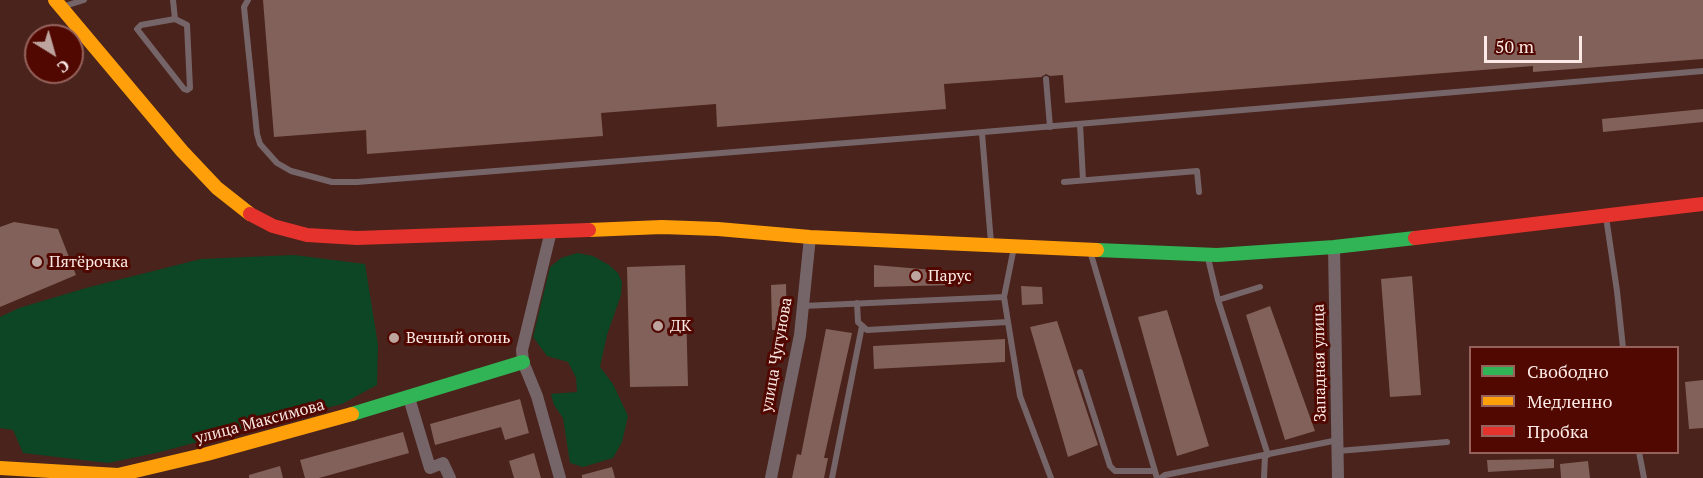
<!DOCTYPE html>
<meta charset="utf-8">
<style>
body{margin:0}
#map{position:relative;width:1703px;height:478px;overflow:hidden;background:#49231c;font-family:"PT Serif",serif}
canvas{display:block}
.legend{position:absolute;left:1469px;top:346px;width:210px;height:108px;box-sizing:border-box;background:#500800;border:2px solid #95625c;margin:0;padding:8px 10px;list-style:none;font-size:18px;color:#fce9e5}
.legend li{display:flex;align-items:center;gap:12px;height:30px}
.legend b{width:30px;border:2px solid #95625c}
.north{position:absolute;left:24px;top:24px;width:60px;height:60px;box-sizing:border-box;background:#500800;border:2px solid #95625c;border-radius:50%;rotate:143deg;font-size:16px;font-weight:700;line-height:24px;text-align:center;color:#fce9e5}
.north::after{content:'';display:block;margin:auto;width:21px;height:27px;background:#bda49f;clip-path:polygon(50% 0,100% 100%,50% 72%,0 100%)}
.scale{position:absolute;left:1484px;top:36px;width:98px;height:27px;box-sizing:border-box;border:3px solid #fce9e5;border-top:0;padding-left:8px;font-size:18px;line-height:21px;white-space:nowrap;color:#fce9e5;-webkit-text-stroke:4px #500800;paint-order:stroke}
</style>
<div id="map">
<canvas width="1703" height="478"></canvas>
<ul class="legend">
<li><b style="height:8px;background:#30b455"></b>Свободно</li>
<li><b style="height:8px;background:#ff9f0a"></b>Медленно</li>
<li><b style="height:8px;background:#e5322d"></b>Пробка</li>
</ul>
<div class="north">С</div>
<div class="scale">50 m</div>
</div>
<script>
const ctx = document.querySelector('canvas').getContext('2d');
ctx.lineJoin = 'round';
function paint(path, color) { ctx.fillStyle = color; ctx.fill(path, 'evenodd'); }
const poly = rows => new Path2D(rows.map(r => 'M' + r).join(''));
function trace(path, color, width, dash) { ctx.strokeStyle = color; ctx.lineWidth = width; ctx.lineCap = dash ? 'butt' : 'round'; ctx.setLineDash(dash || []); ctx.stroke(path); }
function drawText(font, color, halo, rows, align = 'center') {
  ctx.font = font + ' "PT Serif",serif'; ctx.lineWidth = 6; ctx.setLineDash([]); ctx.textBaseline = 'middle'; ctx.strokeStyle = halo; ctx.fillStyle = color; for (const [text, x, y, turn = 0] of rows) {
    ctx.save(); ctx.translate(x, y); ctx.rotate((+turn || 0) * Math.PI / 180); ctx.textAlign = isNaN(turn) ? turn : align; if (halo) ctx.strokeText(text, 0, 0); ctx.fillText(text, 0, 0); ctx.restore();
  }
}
paint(poly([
 [577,253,593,256,609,265,618,273,622,282,621,295,607,335,600,367,613,384,628,416,622,442,613,458,583,467,570,463,563,418,554,405,551,394,577,392,576,378,568,362,547,356,533,337,550,267,561,258],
 [294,255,365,264,378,345,377,385,342,404,156,453,108,463,23,453,13,430,0,428,0,317,19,308,86,288,201,259]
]), '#0d4624');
paint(poly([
 [263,0,1703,0,1703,59,1533,72,1533,66,1065,103,1063,75,1050,76,1046,74,1041,77,944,84,946,109,717,127,716,104,601,113,603,136,367,154,366,130,274,137],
 [1703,109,1703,122,1603,132,1602,119],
 [14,222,58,229,76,275,0,307,0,227],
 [685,265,688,386,630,387,627,267],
 [874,265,957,272,958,279,953,285,874,287],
 [1412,276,1421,395,1390,397,1381,279],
 [786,284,787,330,772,330,771,285],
 [1021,286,1042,287,1043,304,1022,305],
 [1270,306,1315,431,1285,440,1246,315],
 [1167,310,1209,446,1177,456,1138,317],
 [1057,321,1098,445,1068,457,1030,327],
 [826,329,852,333,824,458,828,458,824,478,792,478,797,454,801,455],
 [1005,339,1005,362,874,369,873,346],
 [1703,380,1703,428,1689,429,1685,382],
 [520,399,529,433,505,440,501,427,435,445,430,424],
 [403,432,409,453,319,478,305,478,300,460],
 [534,453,541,478,514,478,509,461],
 [1554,459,1554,468,1488,472,1487,460],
 [1588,461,1590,478,1561,478,1560,464],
 [280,466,283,478,249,478,249,475],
 [612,467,615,478,582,478,582,475]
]), '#82615b');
trace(poly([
 [173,0,175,19],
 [248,0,244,7,257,134,260,144,277,163,291,171,332,182,357,182,960,134,1703,71],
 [65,6,84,0],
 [175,19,187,25,190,88,187,90,184,89,137,29,141,25,175,19],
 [1046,79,1050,127],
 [1080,124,1083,180],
 [982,133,991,243],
 [1064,182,1197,171,1199,192],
 [1606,217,1617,291,1623,348],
 [1090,251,1157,478],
 [1208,258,1218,300,1268,455],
 [1218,300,1260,287],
 [857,303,858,322,867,330,1008,322,1004,297],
 [803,306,1004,297,1014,247],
 [1008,322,1020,396,1051,478],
 [1080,372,1110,466,1115,471,1155,471],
 [1338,451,1447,442],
 [1639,452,1644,478],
 [832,478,862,326],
 [1161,478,1165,475,1338,440],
 [1264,478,1265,456]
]), '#766568', 6);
trace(poly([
 [551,231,522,350,523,362,537,396,560,478],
 [1334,247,1338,478],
 [409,398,430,468,443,463,450,478],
 [771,478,800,335,810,237]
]), '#766568', 12);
trace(poly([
 [1097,250,1217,255,1334,247,1415,238],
 [352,414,523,362]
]), '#30b455', 14);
trace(poly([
 [55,0,182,151,217,188,250,214],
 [589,230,662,227,718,229,810,237,1097,250],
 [0,468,118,475,207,454,352,414]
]), '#ff9f0a', 14);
trace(poly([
 [250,214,273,226,307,235,357,238,589,230],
 [1415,238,1703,204]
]), '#e5322d', 14);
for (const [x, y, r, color] of [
 [37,262,6,"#bda49f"],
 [916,276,6,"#bda49f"],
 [658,326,6,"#bda49f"],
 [394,338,6,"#bda49f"]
]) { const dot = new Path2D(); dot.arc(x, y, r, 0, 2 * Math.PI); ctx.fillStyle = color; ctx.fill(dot); trace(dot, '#500800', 2); }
drawText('16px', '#fce9e5', '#500800', [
 ["Пятёрочка",49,262],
 ["Парус",928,276],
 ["ДК",670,326],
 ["Вечный огонь",406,338]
], 'left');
drawText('16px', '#fce9e5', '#500800', [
 ["улица Чугунова",777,355,-80],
 ["Западная улица",1320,363,-91],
 ["улица Максимова",260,422,-15]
]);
</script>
